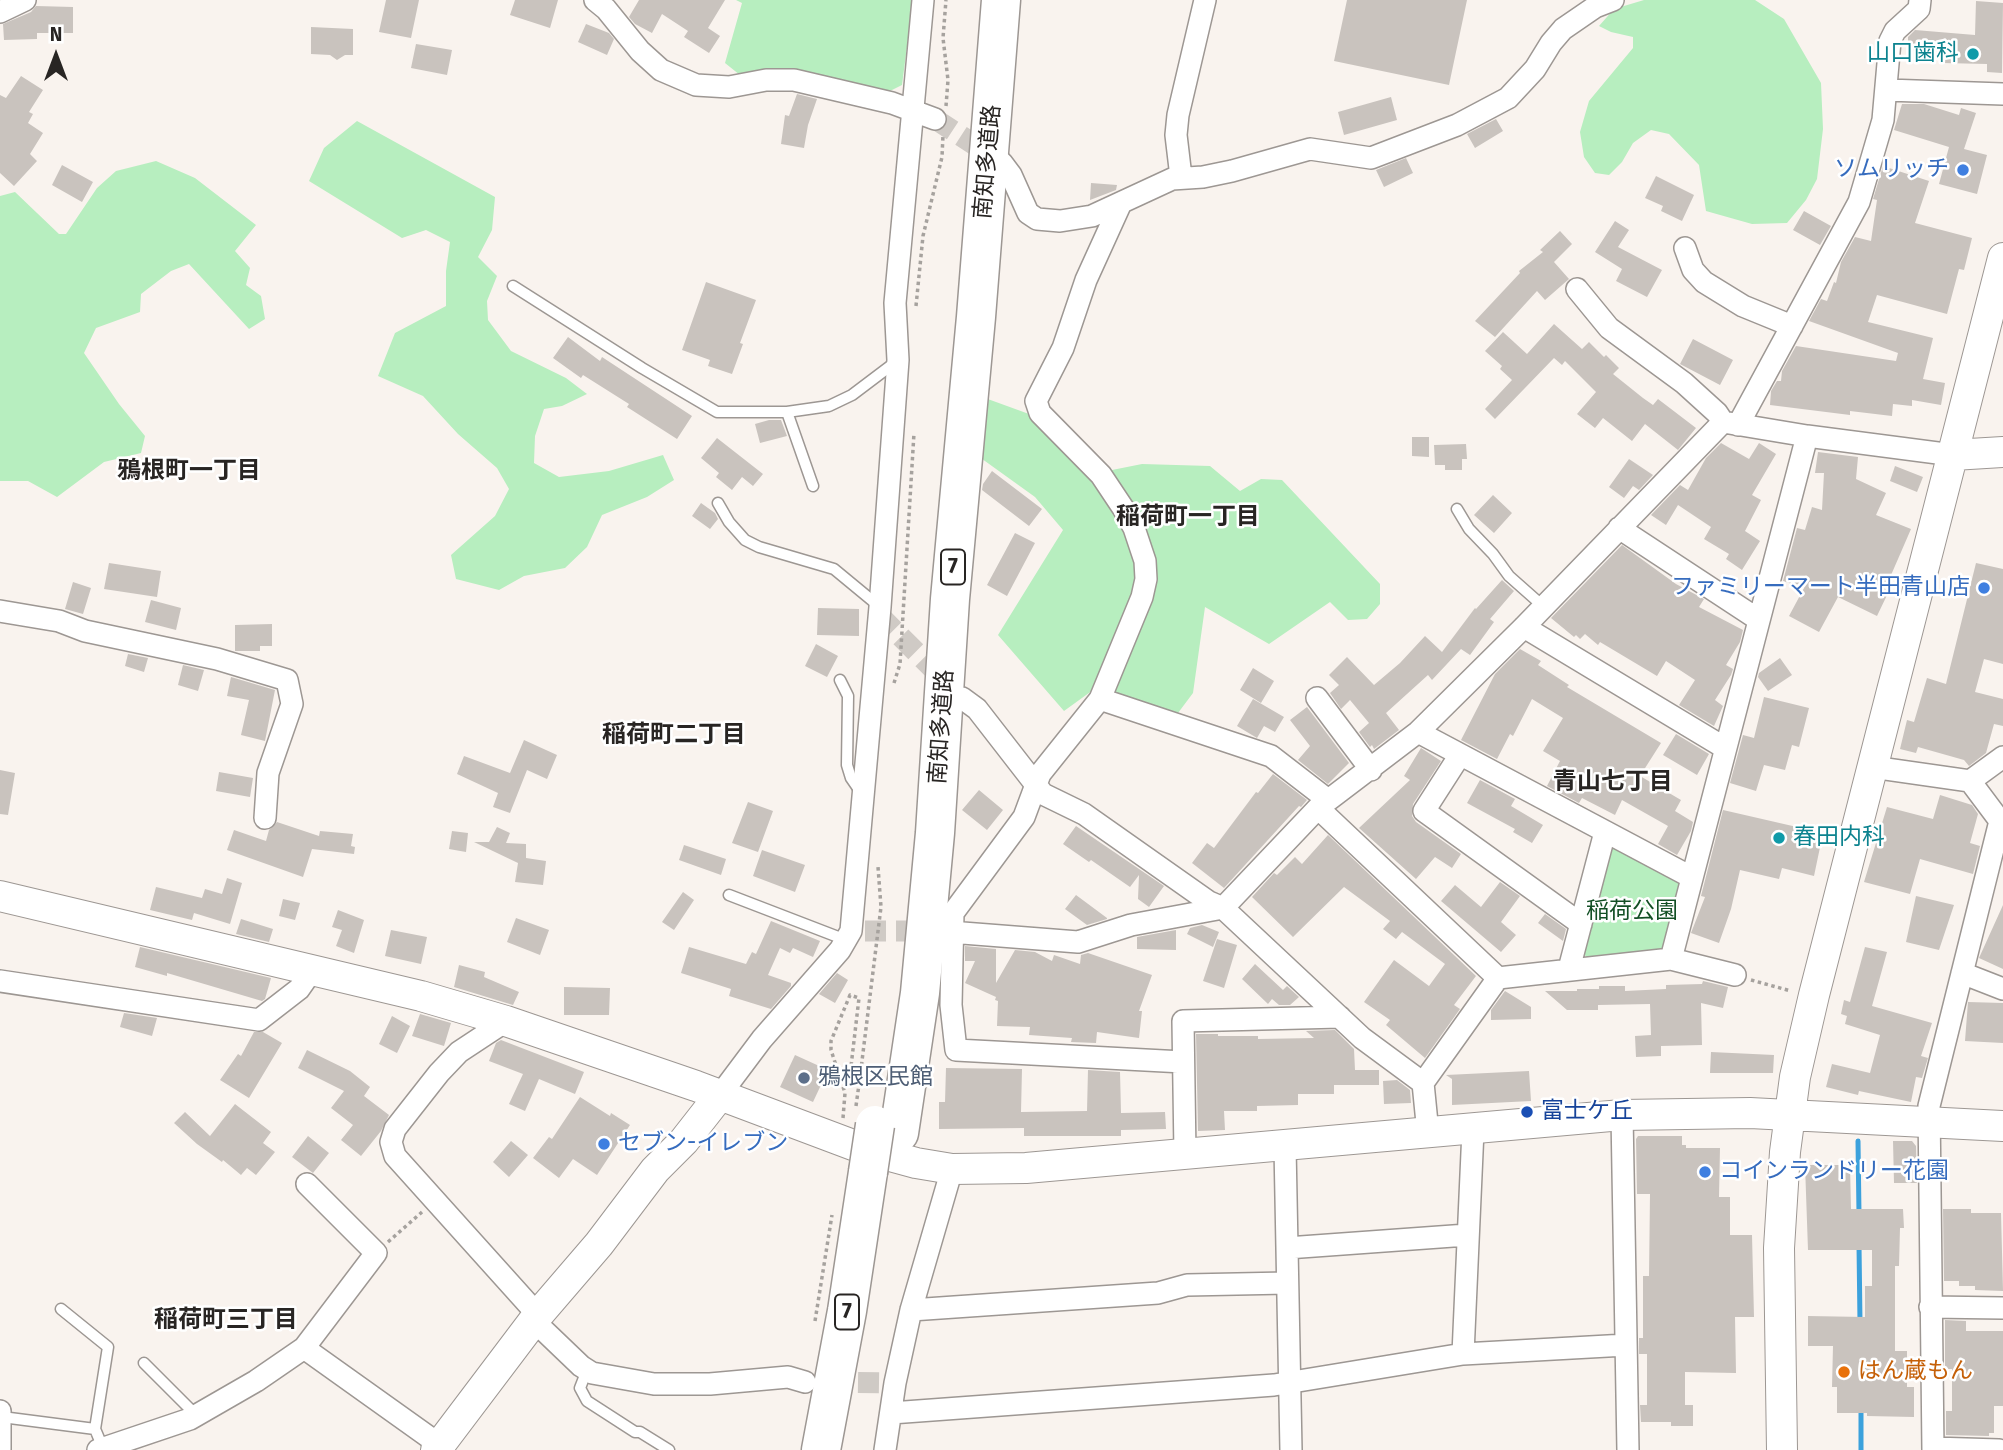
<!DOCTYPE html>
<meta charset="utf-8">
<style>
body{margin:0}
#map{position:relative;width:2003px;height:1450px;overflow:hidden;background:#f9f3ee;font-family:"Fira Sans",sans-serif}
canvas{display:block}
.north{position:absolute;left:21px;top:21px;width:70px;height:70px;-webkit-text-stroke:5px #fff;paint-order:stroke;rotate:0deg;font-size:19px;font-weight:700;line-height:28px;text-align:center;color:#282523}
.north::after{content:'';display:block;margin:auto;width:24px;height:32px;background:#282523;clip-path:polygon(50% 0,100% 100%,50% 72%,0 100%)}
</style>
<div id="map">
<canvas width="2003" height="1450"></canvas>
<div class="north">N</div>
</div>
<script>
const ctx = document.querySelector('canvas').getContext('2d');
ctx.lineJoin = 'round';
function paint(path, color) { ctx.fillStyle = color; ctx.fill(path, 'evenodd'); }
const poly = rows => new Path2D(rows.map(r => 'M' + r).join(''));
function trace(path, color, width, dash) { ctx.strokeStyle = color; ctx.lineWidth = width; ctx.lineCap = dash ? 'butt' : 'round'; ctx.setLineDash(dash || []); ctx.stroke(path); }
function drawText(font, color, halo, rows, align = 'center') {
  ctx.font = font + ' "Fira Sans","Noto Sans JP",sans-serif'; ctx.lineWidth = 5; ctx.setLineDash([]); ctx.textBaseline = 'middle'; ctx.strokeStyle = halo; ctx.fillStyle = color; for (const [text, x, y, turn = 0] of rows) {
    ctx.save(); ctx.translate(x, y); ctx.rotate((+turn || 0) * Math.PI / 180); ctx.textAlign = isNaN(turn) ? turn : align; if (halo) ctx.strokeText(text, 0, 0); ctx.fillText(text, 0, 0); ctx.restore();
  }
}
paint(poly([
 [736,0,913,0,902,85,886,93,818,75,740,75,725,63,742,3],
 [1644,0,1755,0,1784,19,1821,83,1823,129,1817,179,1806,200,1787,223,1752,224,1706,211,1699,165,1669,134,1651,130,1633,143,1622,162,1609,175,1595,173,1584,157,1580,132,1589,101,1633,48,1633,37,1611,32,1599,26,1614,9],
 [357,121,495,197,492,230,478,257,497,276,487,301,488,320,511,351,566,378,587,394,562,406,544,409,535,436,534,463,559,477,609,471,663,455,674,480,647,497,602,515,587,547,565,568,524,576,499,590,456,579,451,555,495,516,509,489,497,468,458,434,423,396,378,376,395,333,446,306,446,271,450,242,426,230,402,238,309,181,324,148],
 [156,161,195,178,256,225,235,251,250,268,246,285,261,296,265,319,249,329,189,264,171,271,141,294,140,312,96,328,84,353,119,404,145,436,141,453,104,462,57,497,28,481,0,481,0,196,15,192,59,234,66,234,97,188,116,171],
 [985,398,1029,414,1100,481,1112,470,1142,464,1210,466,1240,491,1261,479,1282,480,1380,584,1380,604,1367,619,1348,620,1330,602,1269,644,1205,607,1193,693,1175,717,1093,690,1064,711,998,635,1063,530,1035,497,978,456],
 [1614,846,1677,879,1681,887,1665,947,1660,952,1589,959,1580,951,1607,848]
]), '#b7eebf');
trace(poly([
 [1858,1141,1859,1214],
 [1859,1245,1860,1323],
 [1861,1406,1861,1450]
]), '#3ca1dc', 5);
paint(poly([
 [386,0,419,0,411,38,379,32],
 [515,0,558,0,550,28,510,15],
 [639,0,725,0,708,28,720,36,709,53,684,37,688,31,662,14,652,33,635,24,629,17],
 [1347,0,1467,0,1449,85,1334,61],
 [1976,1,2003,3,2002,73,1987,72,1987,64,1943,63,1944,51,1908,50,1908,37,1915,30,1975,35],
 [36,6,73,7,73,33,37,33,37,39,4,40,3,24,31,12],
 [586,24,609,33,614,39,607,55,578,42],
 [311,27,353,29,353,55,345,55,337,60,330,55,311,54],
 [416,44,452,50,447,75,411,68],
 [21,76,43,90,29,112,33,114,28,123,43,133,30,154,37,161,14,186,0,173,0,95,6,98],
 [797,94,817,99,808,125,804,148,781,144,785,115,789,116],
 [1391,97,1397,120,1344,135,1338,112],
 [1902,104,1924,104,1959,115,1961,108,1976,113,1964,149,1987,155,1977,194,1939,184,1949,147,1894,130],
 [1496,119,1503,131,1475,148,1467,134],
 [1406,158,1413,173,1384,187,1376,170],
 [62,165,93,182,82,202,52,185],
 [1883,166,1929,181,1915,223,1972,238,1964,270,1959,269,1947,314,1877,295,1868,322,1933,338,1923,379,1945,383,1941,405,1912,400,1912,406,1893,404,1892,416,1850,411,1850,415,1770,405,1771,391,1777,381,1781,381,1782,371,1796,346,1896,361,1898,353,1809,321,1821,299,1827,301,1834,282,1836,283,1841,262,1855,237,1871,241,1877,200,1873,199],
 [1656,176,1694,195,1682,221,1661,211,1663,206,1645,198],
 [1091,183,1117,185,1116,190,1090,200],
 [1804,211,1831,226,1820,245,1793,230],
 [1615,221,1629,230,1618,247,1662,270,1647,297,1616,281,1622,269,1595,252],
 [1560,231,1572,244,1554,262,1569,279,1545,300,1537,291,1495,337,1475,321,1520,273,1519,271,1543,252,1540,250],
 [706,282,756,300,740,343,743,344,732,374,708,366,710,360,682,350],
 [1554,324,1582,349,1589,342,1604,357,1606,355,1619,368,1613,374,1643,398,1653,405,1658,399,1696,428,1678,450,1645,424,1632,441,1603,418,1595,428,1577,414,1596,392,1565,361,1562,365,1554,358,1495,419,1485,409,1512,380,1500,369,1502,366,1485,351,1503,332,1527,354],
 [568,337,600,361,602,357,692,416,677,439,627,407,629,404,583,375,581,378,553,358],
 [1693,339,1733,360,1720,385,1680,364],
 [769,420,781,420,787,436,760,443,755,424],
 [1412,437,1429,437,1429,457,1412,456],
 [717,438,763,474,753,486,742,477,732,490,716,477,719,473,701,458],
 [1721,443,1749,459,1759,443,1776,454,1752,495,1761,500,1745,531,1760,541,1742,570,1726,559,1729,554,1704,539,1711,527,1678,505,1666,525,1651,515,1680,485,1688,490,1706,458],
 [1466,444,1467,459,1462,459,1462,470,1445,470,1445,465,1435,465,1434,445],
 [1818,452,1858,457,1856,479,1886,493,1876,515,1911,529,1885,589,1889,591,1877,616,1838,597,1819,632,1789,616,1804,588,1783,581,1797,528,1805,530,1812,507,1822,510,1824,473,1815,473],
 [1629,459,1653,475,1639,490,1633,486,1624,498,1609,487],
 [1895,466,1923,477,1917,492,1890,481],
 [992,471,1042,509,1029,526,982,490,983,484],
 [1493,495,1512,513,1494,533,1474,515],
 [701,503,715,513,718,519,710,529,692,516],
 [1015,533,1035,543,1007,596,987,585],
 [1622,545,1676,584,1704,599,1699,607,1743,630,1740,642,1726,665,1733,669,1731,675,1715,700,1723,706,1714,726,1679,705,1695,680,1666,661,1657,676,1600,642,1598,645,1585,634,1580,639,1576,635,1574,637,1551,618],
 [109,563,161,571,157,597,104,589],
 [1976,563,2003,569,2003,664,1984,659,1975,692,2003,699,2003,726,1994,724,1986,753,1969,766,1964,760,1918,747,1916,753,1900,749,1907,720,1914,722,1927,678,1946,684],
 [1502,580,1514,591,1490,619,1494,622,1470,655,1461,649,1432,680,1428,675,1386,713,1399,730,1374,749,1372,745,1370,747,1359,732,1369,723,1350,700,1341,709,1330,693,1339,685,1329,675,1347,657,1374,685,1400,663,1425,636,1442,652,1475,608,1476,609],
 [73,582,91,588,83,614,65,609],
 [151,600,181,608,176,630,145,622],
 [818,608,859,609,859,636,817,635],
 [272,624,272,646,260,646,260,651,235,651,235,625],
 [816,644,838,656,827,677,805,666],
 [1520,649,1541,661,1538,665,1569,685,1567,687,1661,743,1640,776,1681,800,1675,811,1693,822,1691,831,1677,855,1658,844,1668,826,1622,800,1615,815,1582,798,1579,803,1547,786,1560,761,1543,751,1563,718,1532,699,1513,736,1510,734,1497,759,1461,740,1495,674],
 [128,654,148,658,144,672,125,666],
 [1780,658,1792,675,1768,691,1758,677,1759,673],
 [183,665,204,670,198,691,178,685],
 [1253,668,1274,681,1261,703,1240,690],
 [231,677,275,690,265,741,241,735,249,700,227,696],
 [1764,697,1809,708,1799,747,1792,745,1785,770,1764,765,1756,791,1730,783,1743,735,1754,738],
 [1253,699,1284,717,1275,732,1264,726,1257,738,1237,726],
 [1307,707,1349,763,1328,784,1298,760,1310,746,1290,720],
 [1676,734,1709,754,1697,775,1663,755],
 [524,740,557,755,547,779,527,770,510,813,493,807,498,793,457,774,464,756,510,773],
 [1421,748,1441,761,1413,804,1412,816,1416,822,1461,854,1452,868,1435,857,1416,879,1359,828,1410,780,1404,776],
 [0,770,15,773,8,815,0,814],
 [219,772,253,778,250,797,216,791],
 [1273,774,1307,800,1301,807,1299,806,1224,888,1192,863,1207,843,1214,848,1256,792,1258,793],
 [1480,780,1515,799,1511,806,1543,825,1532,843,1513,832,1515,829,1467,803],
 [979,790,1003,810,987,830,962,810],
 [1940,795,1972,805,1978,814,1970,843,1980,846,1973,874,1920,859,1910,894,1864,882,1887,807,1933,819],
 [748,802,773,811,758,852,732,843],
 [1723,810,1823,833,1814,876,1782,868,1779,879,1740,870,1731,909,1719,943,1691,933,1705,897,1701,896],
 [277,822,319,836,320,831,353,834,351,846,355,847,354,854,312,849,303,877,227,850,234,830,266,841,269,830],
 [1076,826,1164,886,1149,907,1138,899,1139,875,1130,887,1091,860,1089,862,1063,844],
 [497,827,510,833,506,843,526,844,526,858,546,861,543,885,515,882,518,863,474,842,489,842],
 [452,831,468,833,466,852,449,849],
 [1328,835,1476,976,1454,1005,1460,1009,1425,1058,1386,1025,1390,1020,1364,1002,1394,960,1429,986,1445,964,1402,932,1396,939,1383,929,1390,921,1344,887,1293,937,1252,897,1274,873,1277,875,1295,857,1302,864],
 [684,845,726,859,721,875,679,860],
 [762,850,805,865,795,892,753,876],
 [227,878,242,883,230,924,194,913,192,920,150,910,156,887,202,898,205,889,222,894],
 [1500,882,1520,896,1501,922,1516,935,1501,952,1441,901,1455,885,1481,907],
 [683,892,694,900,674,930,662,922],
 [1076,895,1107,918,1107,919,1087,925,1065,909],
 [1916,896,1954,905,1939,950,1906,942],
 [283,899,300,903,295,920,279,916],
 [2003,905,2003,969,1979,958],
 [338,910,364,920,354,953,336,946,342,930,332,927],
 [1545,914,1566,929,1563,941,1538,923],
 [516,918,549,930,540,955,507,942],
 [241,919,273,929,269,942,236,934],
 [771,921,820,941,813,957,793,948,790,953,780,948,768,975,791,983,791,986,771,1009,729,996,731,989,681,973,689,947,746,964,752,952,756,954],
 [1202,925,1219,932,1213,947,1187,934,1190,928],
 [391,930,427,937,421,964,385,956],
 [1176,930,1176,950,1137,949,1137,937],
 [1217,939,1237,945,1224,988,1203,981],
 [965,946,996,949,996,983,1015,950,1035,952,1052,961,1054,955,1080,964,1081,955,1088,953,1152,975,1139,1011,1142,1011,1139,1038,1097,1032,1096,1043,1071,1042,1072,1038,1029,1035,1030,1027,997,1026,998,1001,995,1000,996,997,965,983,975,961,965,961],
 [140,947,271,978,265,999,262,1001,167,973,167,976,135,967],
 [1865,947,1887,952,1872,1006,1932,1023,1921,1056,1928,1058,1922,1078,1916,1077,1911,1102,1859,1091,1858,1095,1826,1087,1832,1064,1870,1073,1880,1035,1845,1024,1847,1016,1841,1014,1844,1000,1850,1002],
 [1255,964,1283,990,1287,986,1299,997,1290,1005,1279,1005,1272,999,1268,1004,1242,979],
 [459,965,485,972,484,977,519,992,513,1005,454,987],
 [837,973,848,980,835,1003,819,994],
 [1703,981,1728,987,1723,1008,1701,1003,1702,1045,1661,1046,1661,1056,1636,1057,1635,1036,1651,1035,1650,1004,1598,1005,1598,1010,1567,1010,1545,991,1577,991,1577,989,1599,989,1599,986,1625,986,1625,991,1666,989,1666,985,1702,984],
 [564,987,610,988,609,1015,564,1015],
 [1505,991,1531,1007,1531,1019,1491,1020,1491,1010],
 [1968,1002,2003,1003,2003,1043,1965,1041],
 [124,1013,157,1018,152,1036,120,1027],
 [420,1014,451,1023,444,1046,412,1036],
 [392,1016,410,1026,397,1053,379,1044],
 [1335,1030,1354,1049,1355,1070,1379,1070,1379,1085,1334,1085,1334,1094,1298,1094,1298,1105,1257,1106,1257,1111,1224,1111,1225,1130,1198,1131,1196,1034,1218,1034,1218,1036,1258,1036,1258,1039,1314,1038,1306,1031],
 [254,1032,263,1032,282,1043,249,1098,220,1080,238,1054,241,1056],
 [501,1040,584,1072,575,1094,539,1079,525,1111,509,1104,523,1074,489,1061,496,1043],
 [307,1050,350,1071,370,1087,364,1096,389,1115,381,1131,361,1156,341,1140,353,1125,331,1108,344,1091,298,1068],
 [1711,1052,1774,1055,1773,1073,1710,1073],
 [795,1055,828,1070,813,1102,780,1087],
 [946,1068,1022,1069,1021,1112,1087,1111,1088,1070,1120,1072,1121,1113,1165,1112,1166,1129,1121,1130,1121,1136,1024,1136,1024,1128,939,1129,939,1102,945,1102],
 [1529,1071,1531,1101,1452,1105,1452,1079,1446,1075],
 [1397,1080,1410,1090,1411,1103,1384,1104,1383,1081],
 [580,1097,610,1116,611,1113,630,1125,597,1175,573,1159,559,1178,533,1158,549,1137,552,1139],
 [235,1104,271,1132,263,1143,275,1152,256,1175,247,1168,241,1175,223,1160,222,1162,197,1144,174,1123,185,1112,210,1136],
 [308,1136,329,1153,313,1173,292,1157],
 [1638,1136,1682,1136,1682,1145,1686,1145,1686,1148,1720,1148,1719,1197,1730,1197,1730,1235,1752,1235,1754,1317,1735,1317,1736,1373,1685,1372,1685,1405,1693,1405,1693,1426,1671,1426,1671,1422,1641,1422,1640,1405,1647,1405,1647,1354,1639,1354,1639,1338,1643,1338,1643,1276,1649,1276,1650,1194,1637,1194,1636,1139],
 [511,1141,528,1155,509,1177,493,1162],
 [1893,1141,1912,1141,1916,1146,1917,1183,1894,1183],
 [1805,1165,1850,1165,1851,1209,1903,1209,1904,1228,1900,1228,1899,1266,1895,1266,1895,1351,1907,1351,1907,1387,1914,1387,1914,1417,1867,1416,1867,1413,1837,1413,1837,1387,1832,1387,1833,1346,1808,1346,1808,1316,1865,1317,1865,1286,1872,1286,1872,1250,1808,1250],
 [1943,1209,1971,1209,1971,1213,2001,1213,2003,1291,1975,1290,1975,1286,1959,1286,1959,1281,1944,1281],
 [1945,1320,1966,1321,1966,1331,2003,1331,2003,1406,1994,1406,1994,1433,1989,1433,1989,1436,1946,1435,1946,1411,1952,1411,1952,1369,1945,1369]
]), '#c9c3be');
trace(poly([
 [935,119,995,158],
 [879,615,947,683],
 [865,931,933,931],
 [827,1382,895,1383]
]), '#cfcac5', 21, [21, 10]);
const lane = poly([
 [513,286,642,368,717,412,787,412,829,406,852,395,897,361],
 [787,412,813,486],
 [718,503,729,522,745,540,759,547,834,569,880,607],
 [1457,509,1469,529,1493,554,1509,576,1544,607],
 [840,680,848,696,847,765,851,778,862,794],
 [729,895,846,940],
 [61,1309,108,1347,95,1429,103,1448],
 [144,1363,196,1415],
 [587,1370,580,1388,587,1401,635,1432,640,1432,669,1450],
 [2,1417,95,1429]
]);
const street = poly([
 [595,0,606,9,640,51,661,70,696,85,729,87,766,80,794,80,892,103,935,119],
 [0,12,25,0],
 [1887,90,2003,94],
 [1002,163,1011,175,1028,213,1037,219,1060,221,1092,216,1172,179,1203,177,1232,171,1310,149,1371,158,1457,125,1508,98,1535,69,1551,43,1563,29,1595,7,1613,0],
 [1181,177,1176,135,1178,115,1205,0],
 [1121,203,1086,280,1063,348,1036,401,1040,413,1101,475,1123,508,1134,528,1145,561,1146,579,1142,597,1100,699,1040,774,1024,817,953,913,951,1005,956,1050,1183,1062],
 [1685,248,1693,270,1704,282,1743,306,1792,326],
 [1577,289,1609,328,1684,383,1717,413,1723,422],
 [1738,425,1859,202,1883,120,1890,41,1895,31,1919,9,1920,0],
 [1619,528,1759,620],
 [0,611,59,621,85,631,217,659,287,680,292,704,268,773,265,818],
 [1524,627,1725,748],
 [962,698,977,709,1043,794,1084,814,1209,902,1223,908,1362,1038,1423,1083,1428,1133],
 [1317,698,1371,770],
 [1100,699,1271,756,1328,800],
 [1418,732,1691,877],
 [1460,755,1424,811,1581,924],
 [1872,767,1970,781,2003,757],
 [1970,781,2003,825],
 [1318,808,1498,978,1671,959,1735,975],
 [937,931,1078,942,1131,925,1223,908,1318,808,1418,732,1524,627,1723,422,1807,436,1953,455],
 [1671,959,1807,436],
 [1569,969,1605,832],
 [1962,973,2003,989],
 [0,981,259,1020,299,989,313,969],
 [506,1021,459,1052,439,1073,395,1129,391,1142,395,1156,538,1315],
 [1423,1083,1498,978],
 [720,1095,762,1039,840,950,851,931,880,607,898,360,895,303,923,0],
 [1622,1115,1628,1450],
 [1285,1147,1291,1450],
 [1185,1154,1183,1021,1340,1017],
 [1287,1248,1467,1235],
 [1930,1307,2003,1308],
 [911,1310,1158,1293,1187,1285,1287,1283],
 [534,1321,581,1366,592,1373,654,1384,710,1384,788,1377,805,1382],
 [304,1348,376,1253,307,1184],
 [1463,1354,1473,1130],
 [0,1411,0,1449],
 [891,1413,1274,1385,1463,1354,1626,1345],
 [1933,1448,1999,1450],
 [98,1450,190,1419,256,1381,304,1348,440,1445],
 [885,1450,895,1383,911,1310,952,1169],
 [1933,1450,1929,1106,2000,821]
]);
const secondary = poly([
 [1953,455,2003,452],
 [0,896,421,996,506,1021,696,1086,861,1148,916,1163,952,1169,1026,1168,1622,1115,1750,1113,2003,1126],
 [436,1450,538,1315,599,1244,655,1170,684,1141,720,1095],
 [1782,1450,1779,1248,1785,1152,1795,1077,1814,995,2003,258]
]);
const highway = poly([
 [899,1133,920,993,935,833,950,599,976,317,1001,0],
 [821,1450,847,1311,868,1172]
]);
trace(lane, '#9d9793', 13);
trace(street, '#9d9793', 24);
trace(secondary, '#9d9793', 32);
trace(highway, '#9d9793', 41);
trace(poly([
 [946,106,948,80,943,38,946,0],
 [916,306,923,236,942,157,943,135],
 [894,683,900,664,914,433],
 [1751,980,1791,991],
 [843,1118,845,1093,831,1050,831,1041,850,995,859,998,850,1075,860,1077,881,907,878,867],
 [388,1242,422,1212],
 [815,1321,832,1215]
]), '#a6a29e', 3.5, [3.5, 3.5]);
trace(lane, '#fff', 10);
trace(street, '#fff', 21);
trace(secondary, '#fff', 30);
trace(highway, '#fff', 38);
const highwayBridge = poly([
 [868,1172,875,1125]
]);
trace(highwayBridge, '#9d9793', 41, []);
trace(poly([
 [856,1106,860,1077]
]), '#a6a29e', 3.5, [3.5, 3.5]);
trace(highwayBridge, '#fff', 38);
for (const [x, y, r, color] of [
 [1973,54,7,"#0f9aa8"],
 [1963,170,7,"#3f7fe0"],
 [1984,588,7,"#3f7fe0"],
 [1779,838,7,"#0f9aa8"],
 [804,1078,7,"#5c6f8a"],
 [1527,1112,7,"#1a4fb4"],
 [604,1144,7,"#3f7fe0"],
 [1705,1172,7,"#3f7fe0"],
 [1844,1372,7,"#e8710a"]
]) { const dot = new Path2D(); dot.arc(x, y, r, 0, 2 * Math.PI); ctx.fillStyle = color; ctx.fill(dot); trace(dot, '#fff', 2.5); }
for (const [x, y, w] of [
 [953,567,24],
 [847,1312,24]
]) { const box = new Path2D(); box.roundRect(x - w / 2, y - 17.5, w, 35, 5); ctx.fillStyle = '#fff'; ctx.fill(box); trace(box, '#282523', 2); }
drawText('bold 21px', '#282523', null, [
 ["7",953,567],
 ["7",847,1312]
]);
drawText('23px', '#0d838f', '#fff', [
 ["山口歯科",1959,54],
 ["春田内科",1793,838,"left"]
], 'right');
drawText('23px', '#282523', '#fff', [
 ["南知多道路",988,162,-85],
 ["南知多道路",942,727,-86]
]);
drawText('23px', '#366cbe', '#fff', [
 ["ソムリッチ",1949,170],
 ["ファミリーマート半田青山店",1970,588],
 ["セブン-イレブン",618,1144,"left"],
 ["コインランドリー花園",1719,1172,"left"]
], 'right');
drawText('23px', '#124f24', '#fff', [
 ["稲荷公園",1632,912]
]);
drawText('23px', '#4e5e75', '#fff', [
 ["鴉根区民館",818,1078]
], 'left');
drawText('23px', '#164399', '#fff', [
 ["富士ケ丘",1541,1112]
], 'left');
drawText('23px', '#c56008', '#fff', [
 ["はん蔵もん",1858,1372]
], 'left');
drawText('bold 24px', '#282523', '#fff', [
 ["鴉根町一丁目",189,471],
 ["稲荷町一丁目",1188,517],
 ["稲荷町二丁目",674,735],
 ["青山七丁目",1613,782],
 ["稲荷町三丁目",226,1320]
]);
</script>
